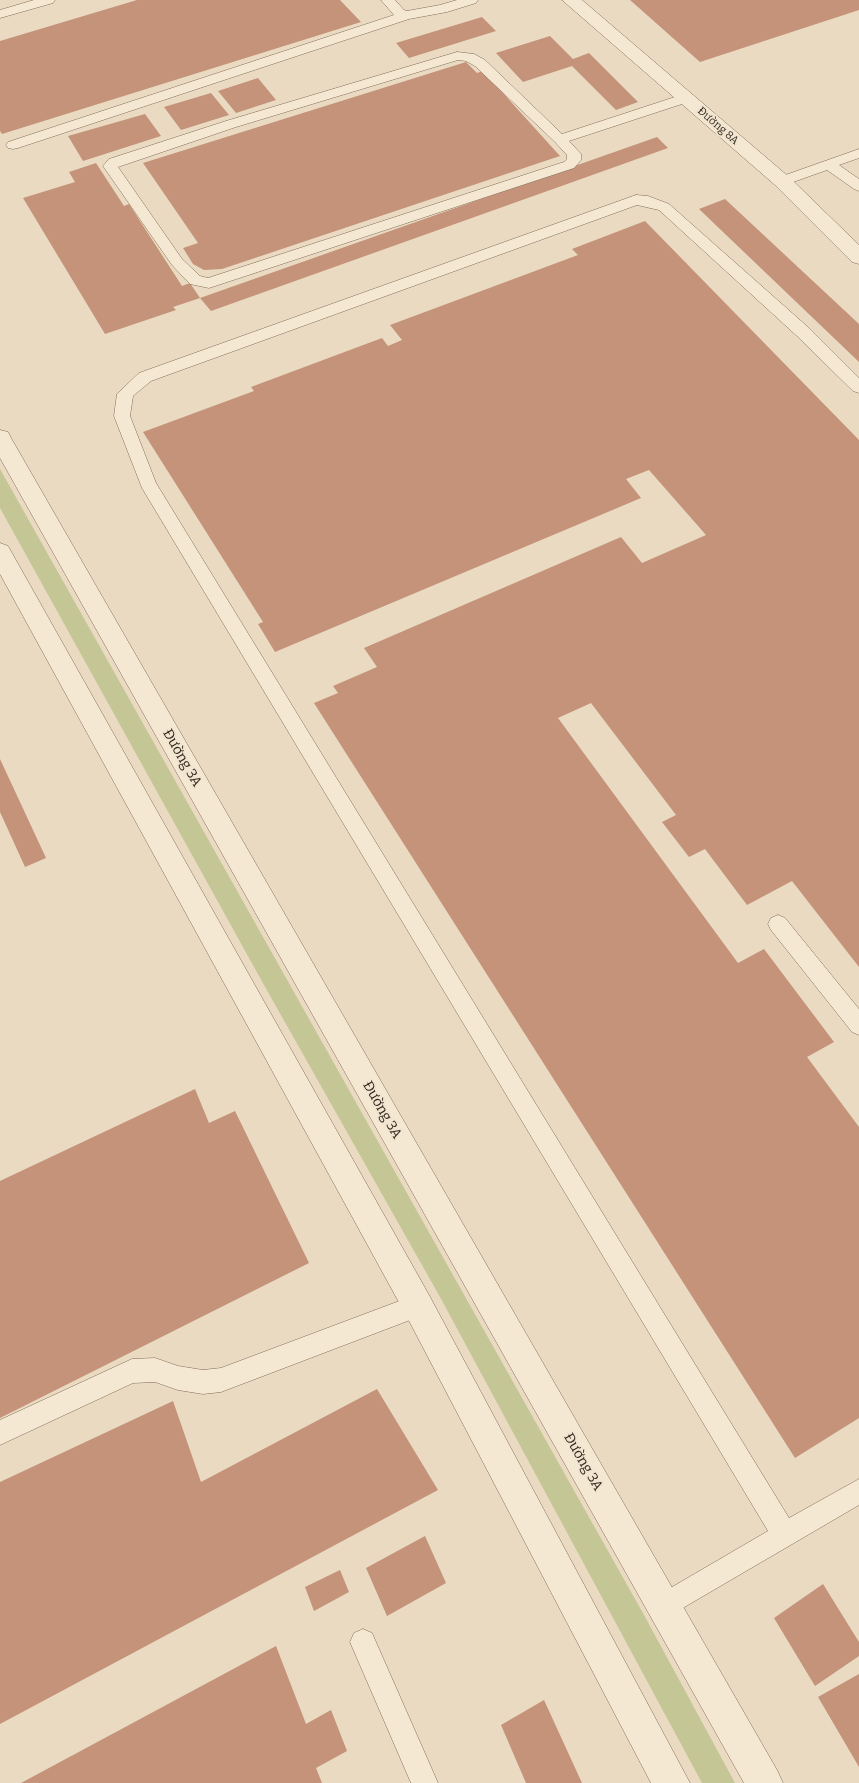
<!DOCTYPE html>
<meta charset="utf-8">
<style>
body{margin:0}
canvas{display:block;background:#e9dac1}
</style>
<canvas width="859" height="1783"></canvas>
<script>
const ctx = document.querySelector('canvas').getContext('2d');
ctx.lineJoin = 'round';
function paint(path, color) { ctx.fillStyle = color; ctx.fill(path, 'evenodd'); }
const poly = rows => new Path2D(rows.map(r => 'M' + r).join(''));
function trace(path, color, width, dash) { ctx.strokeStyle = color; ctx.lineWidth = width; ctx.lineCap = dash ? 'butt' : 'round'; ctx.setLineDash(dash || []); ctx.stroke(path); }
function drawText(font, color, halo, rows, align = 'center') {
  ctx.font = font + ' Bitter,serif'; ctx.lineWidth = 4; ctx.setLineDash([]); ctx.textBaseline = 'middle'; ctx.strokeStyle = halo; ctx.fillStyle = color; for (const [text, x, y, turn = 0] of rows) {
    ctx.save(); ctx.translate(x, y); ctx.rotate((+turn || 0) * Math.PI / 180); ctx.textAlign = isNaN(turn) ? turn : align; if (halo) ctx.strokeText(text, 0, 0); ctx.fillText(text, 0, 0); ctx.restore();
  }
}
paint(poly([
 [0,469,644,1615,735,1783,702,1783,440,1297,264,985,0,508]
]), '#c4c696');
paint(poly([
 [137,0,340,0,361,22,2,134,0,131,0,41],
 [630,0,859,0,859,10,700,62],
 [482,17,496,31,409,58,396,43],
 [550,36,573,59,589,53,638,102,616,110,572,66,523,82,496,53],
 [466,62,477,73,483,71,560,156,222,269,204,270,193,264,183,248,198,243,143,163],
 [258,78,276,100,236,113,218,91],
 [211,93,229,115,181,130,164,107],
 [145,114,161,136,83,161,68,136],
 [657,137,668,148,211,311,200,298],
 [96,163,124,206,129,204,182,286,190,283,200,298,173,307,176,310,105,334,23,198,75,182,69,172],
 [725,199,859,324,859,362,699,209],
 [645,221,859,440,859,967,792,881,747,905,705,849,689,857,662,822,676,815,591,703,558,718,738,963,764,949,834,1042,807,1057,859,1127,859,1418,795,1458,314,703,338,693,333,686,377,667,364,648,621,537,642,563,706,535,649,470,626,479,641,498,275,652,258,624,263,622,143,432,254,391,251,387,382,338,388,346,402,340,390,325,578,255,572,249],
 [0,759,46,858,25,867,0,812],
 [195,1089,209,1123,235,1111,309,1263,0,1418,0,1181],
 [377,1389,438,1490,0,1724,0,1482,173,1401,201,1482],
 [425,1536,446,1583,387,1616,366,1568],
 [340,1570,349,1592,314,1611,305,1587],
 [823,1584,859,1642,859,1656,815,1686,774,1618],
 [276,1646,306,1724,331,1710,347,1751,316,1768,322,1783,21,1783],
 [859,1674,859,1767,818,1697],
 [544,1700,582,1783,526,1783,501,1725]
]), '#c4937a');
const service = poly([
 [34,0,55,0,53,3,0,18,0,10,34,0],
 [381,0,395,0,404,10,407,11,440,5,457,0,478,0,476,3,447,12,409,19,18,148,13,149,8,148,6,145,8,142,394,15,381,0],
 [457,52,474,54,485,60,562,134,681,95,691,95,693,98,691,101,569,141,581,154,581,160,574,168,209,288,190,284,172,265,103,166,109,159,226,121,457,52],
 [458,60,466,61,475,66,555,142,567,155,567,159,564,162,208,278,200,276,182,259,118,167,236,127,458,60],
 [859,149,859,158,839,165,859,179,859,191,854,189,827,170,782,186,777,184,775,181,777,178,859,149],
 [636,195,648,196,669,204,809,328,859,378,859,393,853,391,797,336,659,210,637,205,151,381,133,396,130,416,156,483,789,1518,859,1479,859,1505,664,1619,655,1615,651,1606,655,1597,768,1531,142,488,114,416,117,394,139,373,636,195],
 [778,915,785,918,859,1009,859,1035,852,1032,771,930,768,924,771,918,778,915],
 [418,1294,426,1298,430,1306,426,1314,221,1392,203,1394,178,1390,155,1382,133,1383,0,1445,0,1420,132,1359,155,1358,178,1366,203,1370,221,1368,418,1294],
 [363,1629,372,1633,438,1783,411,1783,350,1642,354,1633,363,1629]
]);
const minor = poly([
 [562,0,582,0,789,177,859,245,859,264,852,262,775,185,562,0]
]);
const tertiary = poly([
 [0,430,8,432,11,438,777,1770,783,1783,744,1783,0,458,0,430],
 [0,543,8,546,429,1295,690,1783,651,1783,407,1317,0,574,0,543]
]);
trace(service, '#816c5a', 1);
trace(minor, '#816c5a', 1);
trace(tertiary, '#816c5a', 1);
paint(service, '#f5e8d3');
paint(minor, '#f5e8d3');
paint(tertiary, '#f5e8d3');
drawText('11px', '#32261d', '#f1e5d0', [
 ["Đường 8A",718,126,41]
]);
drawText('14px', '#32261d', '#f1e5d0', [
 ["Đường 3A",182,758,60],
 ["Đường 3A",382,1110,60],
 ["Đường 3A",583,1462,60]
]);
</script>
